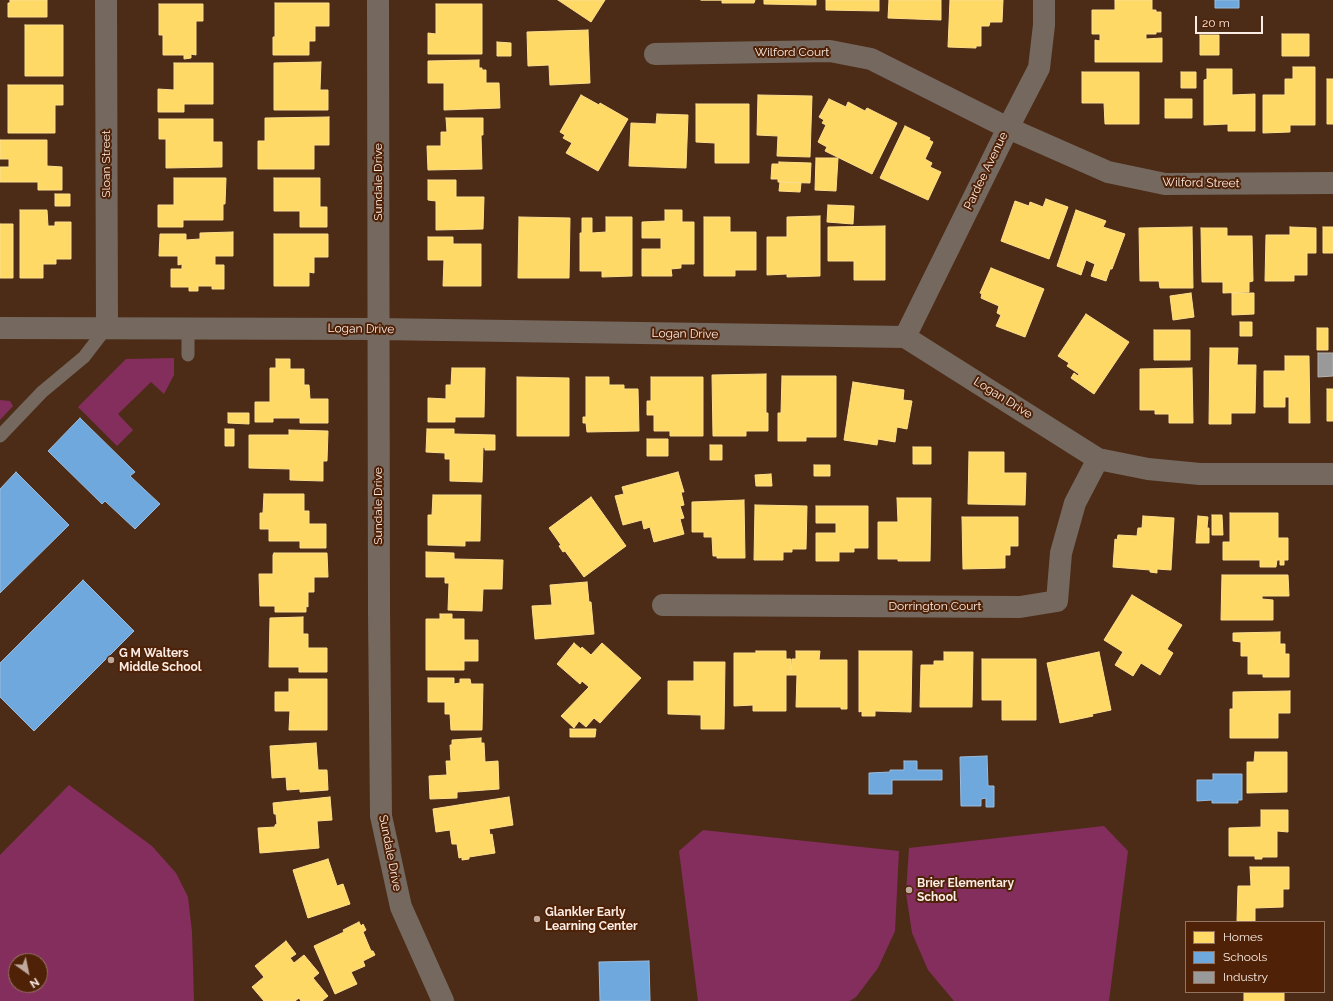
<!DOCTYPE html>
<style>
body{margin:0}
#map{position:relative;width:1333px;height:1001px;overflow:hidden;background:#4c2c17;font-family:Raleway,sans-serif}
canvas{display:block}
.legend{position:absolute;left:1185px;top:921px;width:140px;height:72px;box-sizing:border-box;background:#4f2208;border:1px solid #947360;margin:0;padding:5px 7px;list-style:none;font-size:12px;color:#fbece4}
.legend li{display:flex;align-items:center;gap:8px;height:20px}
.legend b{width:20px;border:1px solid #947360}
.north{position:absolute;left:8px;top:953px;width:40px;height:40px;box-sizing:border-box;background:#4f2208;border:1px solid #947360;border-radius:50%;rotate:147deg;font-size:11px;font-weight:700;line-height:16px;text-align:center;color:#fbece4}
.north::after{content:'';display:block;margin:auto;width:14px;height:18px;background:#bea99c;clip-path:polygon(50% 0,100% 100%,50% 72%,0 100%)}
.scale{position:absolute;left:1195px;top:16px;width:68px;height:18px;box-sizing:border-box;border:2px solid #fbece4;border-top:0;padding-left:5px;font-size:12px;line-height:14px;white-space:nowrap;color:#fbece4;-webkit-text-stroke:3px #4f2208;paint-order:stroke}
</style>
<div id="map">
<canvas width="1333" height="1001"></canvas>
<ul class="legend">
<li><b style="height:11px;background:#ffd966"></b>Homes</li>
<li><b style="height:11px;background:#6fa8dc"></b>Schools</li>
<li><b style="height:11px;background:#999"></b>Industry</li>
</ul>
<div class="north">N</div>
<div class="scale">20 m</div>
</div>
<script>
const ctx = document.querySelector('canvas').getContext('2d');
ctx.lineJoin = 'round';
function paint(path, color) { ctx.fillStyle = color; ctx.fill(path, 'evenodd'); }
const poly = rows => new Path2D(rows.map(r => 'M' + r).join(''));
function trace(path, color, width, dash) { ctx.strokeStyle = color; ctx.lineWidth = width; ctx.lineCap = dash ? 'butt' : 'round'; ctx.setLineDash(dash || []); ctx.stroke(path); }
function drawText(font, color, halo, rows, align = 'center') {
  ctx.font = font + ' Raleway,sans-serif'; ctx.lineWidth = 4; ctx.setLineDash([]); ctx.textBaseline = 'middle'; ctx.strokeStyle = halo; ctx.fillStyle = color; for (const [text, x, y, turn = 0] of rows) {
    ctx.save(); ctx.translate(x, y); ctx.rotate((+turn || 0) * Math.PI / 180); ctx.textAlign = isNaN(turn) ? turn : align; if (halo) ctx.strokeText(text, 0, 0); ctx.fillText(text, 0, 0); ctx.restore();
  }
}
paint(poly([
 [174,358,174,375,164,394,151,382,118,414,133,430,117,446,78,407,126,359],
 [0,400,10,401,13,406,0,420],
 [69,785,152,846,176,873,188,897,192,932,194,1001,0,1001,0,855],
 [16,961,40,961,40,985,16,985],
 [1104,826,1128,851,1109,1001,954,1001,928,970,912,933,906,893,909,848],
 [703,830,899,851,895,931,878,968,856,997,850,1001,698,1001,679,851]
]), '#842e5d');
const homes = poly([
 [10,0,47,0,47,17,8,17,8,3,10,3,10,0],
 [558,0,605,0,591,22,558,0],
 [701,0,755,0,754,3,722,3,722,0,701,0],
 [764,0,816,0,816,5,764,4,764,0],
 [826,0,879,0,879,11,826,10,826,0],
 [889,0,941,0,941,20,888,18,889,0],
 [950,0,1003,0,1002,22,990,22,989,26,981,26,981,46,976,46,976,48,948,47,950,0],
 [1115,0,1152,0,1152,10,1156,10,1156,12,1161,12,1161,32,1156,32,1156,34,1146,34,1146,39,1162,38,1162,62,1095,62,1095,40,1100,41,1100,34,1092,34,1092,10,1115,10,1115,0],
 [275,3,329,3,329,26,315,26,315,41,309,41,309,55,273,55,273,37,275,37,275,3],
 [159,4,203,4,203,21,196,21,196,55,191,54,191,58,184,59,184,55,163,55,163,35,159,35,159,4],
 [436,4,482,4,482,54,428,54,428,33,436,34,436,4],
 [25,25,63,25,63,76,25,76,25,25],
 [588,30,590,83,550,85,549,65,528,66,527,32,588,30],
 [1282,34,1309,34,1309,56,1282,56,1282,34],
 [1200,35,1219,35,1219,55,1200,55,1200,35],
 [497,42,511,43,511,56,497,56,497,42],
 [479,60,479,68,482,68,482,70,486,70,486,83,499,83,500,108,444,110,444,83,428,83,428,61,479,60],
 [321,62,320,90,328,90,328,110,274,110,274,63,321,62],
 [174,63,213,63,213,104,184,104,184,112,158,112,158,89,174,90,174,63],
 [1293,67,1315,67,1315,125,1290,125,1290,132,1263,133,1263,95,1285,95,1285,79,1293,79,1293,67],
 [1207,69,1232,69,1232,95,1255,94,1255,131,1228,131,1228,124,1204,125,1204,80,1207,79,1207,69],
 [1082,72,1139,72,1139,124,1105,124,1104,103,1082,103,1082,72],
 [1181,72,1196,72,1196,88,1181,88,1181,72],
 [1327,79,1333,79,1333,124,1327,124,1327,79],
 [8,85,63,85,63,105,55,105,55,133,8,133,8,85],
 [581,95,599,105,600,103,628,119,598,171,566,153,572,143,563,138,565,135,560,132,581,95],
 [758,95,812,96,810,157,777,156,778,136,757,135,758,95],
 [829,99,846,107,848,102,865,111,867,108,897,123,872,174,825,151,827,147,818,142,826,125,822,123,824,120,819,117,829,99],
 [1165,99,1192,99,1192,118,1165,118,1165,99],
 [696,104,749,104,749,163,715,163,715,143,696,142,696,104],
 [657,114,688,115,686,168,629,166,631,123,656,124,657,114],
 [329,117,329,145,314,145,314,169,258,169,258,141,265,141,265,118,329,117],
 [446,118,483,118,483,135,481,135,482,169,428,170,427,146,441,146,441,132,447,132,446,118],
 [159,119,213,119,213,142,222,142,222,167,166,168,166,139,159,139,159,119],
 [905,126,930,138,929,140,933,142,925,159,932,163,930,167,941,172,928,200,880,178,905,126],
 [0,140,47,140,47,166,62,167,62,190,38,190,38,182,0,182,0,167,9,167,9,159,0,159,0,140],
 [816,158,838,158,836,191,815,190,816,158],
 [779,162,811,163,810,183,778,182,778,179,771,179,772,164,779,164,779,162],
 [174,178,226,178,225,204,223,204,223,220,183,220,183,227,158,227,158,205,174,205,174,178],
 [274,178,320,178,320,207,327,207,327,227,300,227,300,211,274,211,274,178],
 [428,180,456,180,456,197,484,197,483,229,436,230,436,201,428,200,428,180],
 [780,182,801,183,800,192,779,191,780,182],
 [55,194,70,194,70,206,55,206,55,194],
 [1046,199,1068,207,1049,259,1001,241,1015,201,1029,206,1030,202,1043,207,1046,199],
 [828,205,854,206,853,224,827,222,828,205],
 [20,210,47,210,48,226,55,226,55,222,71,222,71,259,56,259,56,264,43,264,43,278,20,278,20,210],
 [665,210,682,210,682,222,694,222,694,264,681,264,681,268,671,269,672,276,642,276,642,249,661,249,661,238,642,238,642,222,665,221,665,210],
 [1076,210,1106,221,1103,227,1125,234,1112,269,1110,269,1106,281,1091,276,1095,264,1086,260,1081,275,1057,266,1076,210],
 [820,216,820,276,787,277,787,274,767,275,767,237,787,237,787,217,820,216],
 [519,217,570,218,569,278,518,278,519,217],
 [606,217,632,217,632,276,602,277,602,271,580,271,580,233,582,233,582,218,592,218,592,233,606,232,606,217],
 [704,217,730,217,730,232,756,232,756,270,735,270,735,276,704,276,704,217],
 [0,224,13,224,13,278,0,278,0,224],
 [885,226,885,280,854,280,854,261,828,261,828,227,885,226],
 [1192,227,1193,288,1160,288,1159,281,1140,281,1139,228,1192,227],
 [1290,227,1316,228,1316,253,1307,253,1307,275,1294,275,1294,281,1265,281,1266,235,1290,235,1290,227],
 [1323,227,1333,227,1333,253,1323,253,1323,227],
 [1201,228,1227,228,1227,236,1252,236,1253,281,1249,282,1249,292,1223,293,1223,282,1202,282,1201,228],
 [233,232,233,256,215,256,215,265,224,265,224,289,212,289,212,286,198,286,198,291,189,291,189,287,171,287,171,269,182,269,182,264,178,265,178,256,159,256,160,234,186,234,186,240,200,239,200,233,233,232],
 [274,234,328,234,328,257,314,257,314,273,309,272,309,286,274,286,274,234],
 [428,237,453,237,453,244,481,244,481,286,443,286,444,260,428,260,428,237],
 [991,268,1044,289,1025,337,996,326,1001,315,997,313,999,306,981,298,982,294,980,293,991,268],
 [1191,293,1194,317,1173,320,1170,296,1191,293],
 [1232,293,1254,293,1254,314,1232,315,1232,293],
 [1086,314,1129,342,1094,394,1071,378,1074,373,1078,376,1079,374,1067,366,1069,363,1058,356,1086,314],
 [1240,322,1252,322,1252,336,1240,336,1240,322],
 [1317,328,1328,328,1328,350,1317,350,1317,328],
 [1154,330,1190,330,1190,360,1154,360,1154,330],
 [1210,348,1238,348,1237,365,1256,365,1255,413,1231,413,1231,424,1209,424,1210,348],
 [1285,356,1309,356,1310,423,1289,423,1289,397,1285,397,1285,407,1264,407,1264,371,1285,371,1285,356],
 [276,359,290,359,290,369,304,369,304,385,309,385,310,399,328,399,328,423,300,423,300,418,273,418,273,422,255,422,255,402,270,402,270,368,276,368,276,359],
 [452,368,485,368,484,417,455,417,455,422,428,422,428,398,446,399,446,385,451,385,452,368],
 [1192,368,1193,423,1169,423,1169,414,1155,414,1155,410,1140,410,1140,369,1192,368],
 [766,374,766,413,768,413,768,431,746,431,746,436,713,436,712,375,766,374],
 [782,376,836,376,836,437,806,437,806,441,778,441,778,413,781,413,782,376],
 [517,377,569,378,569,436,517,436,517,377],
 [586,377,609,377,609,385,624,385,624,389,638,389,639,431,587,432,586,423,583,423,583,417,586,417,586,377],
 [651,377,703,377,703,436,670,436,670,431,654,431,654,415,647,415,647,401,651,401,651,377],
 [853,382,904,390,903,400,912,401,907,429,897,427,895,442,878,439,877,445,844,440,853,382],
 [1327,389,1333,389,1333,421,1327,421,1327,389],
 [228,413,249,413,249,424,228,423,228,413],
 [225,429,234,429,234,446,225,446,225,429],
 [427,429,454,429,454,434,495,435,495,450,485,450,485,448,483,447,482,482,450,481,450,459,445,459,445,453,426,452,427,429],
 [289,430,328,431,327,461,323,461,323,481,290,480,290,469,249,468,249,435,289,435,289,430],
 [647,439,668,439,668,456,647,456,647,439],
 [710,445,722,445,722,460,710,460,710,445],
 [913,447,931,447,931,464,913,464,913,447],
 [969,452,1004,452,1004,473,1026,473,1025,505,968,504,969,452],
 [814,465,830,465,830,476,814,476,814,465],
 [678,472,684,492,681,492,684,505,680,506,684,518,680,519,684,534,654,542,650,527,644,529,642,520,623,525,615,496,624,494,622,487,678,472],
 [771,474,772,486,756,486,755,475,771,474],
 [264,494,304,494,304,511,309,511,309,524,326,524,326,548,300,548,300,541,269,541,269,529,260,529,260,513,263,513,264,494],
 [433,495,481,495,480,541,465,541,465,546,428,545,428,515,432,515,433,495],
 [591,497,626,546,584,577,565,551,563,552,559,546,561,545,549,528,591,497],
 [897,498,931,498,930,561,898,561,898,559,878,559,878,522,898,522,897,498],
 [744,500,745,558,717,558,717,556,713,556,712,537,704,537,704,532,692,532,692,502,744,500],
 [755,505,807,506,806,549,792,549,792,552,783,552,783,560,754,560,755,505],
 [816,506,868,506,868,548,854,548,854,552,839,552,839,561,816,561,816,533,836,533,836,523,816,523,816,506],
 [1230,513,1278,513,1278,538,1288,538,1288,560,1284,560,1284,565,1280,565,1280,560,1277,560,1276,567,1260,567,1260,560,1223,560,1223,542,1230,542,1230,513],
 [1212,515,1222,515,1223,535,1212,535,1212,515],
 [1143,516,1174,518,1171,570,1157,569,1157,573,1150,572,1150,570,1113,567,1115,539,1117,540,1118,535,1137,536,1138,528,1142,528,1143,516],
 [1198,516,1208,517,1207,528,1209,528,1209,543,1196,543,1198,516],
 [962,517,1018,517,1018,546,1010,546,1010,555,1005,555,1005,568,963,569,962,517],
 [426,552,454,553,454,559,503,560,502,589,483,589,482,611,448,610,449,583,445,583,445,577,426,577,426,552],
 [274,553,327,553,328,577,314,577,314,592,308,592,308,607,306,606,306,612,275,612,275,606,260,606,259,574,273,574,273,555,274,553],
 [1222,575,1288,575,1289,596,1262,596,1262,599,1273,600,1273,620,1221,620,1222,575],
 [587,582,589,602,591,602,594,634,535,639,532,606,552,605,550,585,587,582],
 [1132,595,1182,625,1167,649,1173,653,1160,675,1141,663,1133,676,1115,665,1123,652,1104,640,1132,595],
 [440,614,452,614,452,619,464,619,464,640,478,640,478,661,464,661,464,670,426,670,426,619,440,619,440,614],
 [303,617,303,634,308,634,308,648,327,648,327,672,299,672,299,667,269,667,270,618,303,617],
 [1280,632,1280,644,1285,644,1285,654,1289,654,1289,677,1263,677,1263,674,1248,674,1248,656,1241,656,1241,642,1233,641,1233,633,1280,632],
 [574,643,581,649,582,647,591,655,602,643,641,678,600,723,594,718,586,727,579,721,574,728,561,716,589,687,582,681,580,684,557,664,574,643],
 [756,651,786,651,786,659,791,659,791,675,786,675,786,711,753,711,753,705,734,706,734,653,756,653,756,651],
 [796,651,820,651,819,660,847,660,847,709,841,709,841,707,796,707,797,675,791,675,792,659,796,659,796,651],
 [859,651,912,651,911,712,875,711,875,716,862,716,862,711,859,712,859,651],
 [944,652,973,652,972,707,920,707,921,665,934,665,934,661,944,661,944,652],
 [1099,652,1111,710,1092,714,1093,716,1060,723,1047,663,1099,652],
 [982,659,1036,659,1036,720,1002,720,1002,700,982,700,982,659],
 [694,662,725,662,724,729,701,729,701,715,668,714,668,681,694,681,694,662],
 [428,678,454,678,454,684,460,683,460,679,470,679,471,684,483,684,482,730,451,730,450,714,445,714,445,702,428,702,428,678],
 [289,679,327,679,327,730,289,730,290,711,275,711,275,692,289,692,289,679],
 [1290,691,1290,713,1278,713,1278,738,1230,738,1230,709,1233,709,1233,692,1290,691],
 [570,729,596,729,595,737,570,737,570,729],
 [481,738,481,743,484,743,485,762,498,761,499,789,457,792,457,798,430,799,429,776,447,775,446,761,451,761,450,745,452,745,452,740,481,738],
 [316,743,318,770,327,770,328,790,300,792,300,789,287,790,286,777,272,778,270,746,316,743],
 [1255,752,1287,752,1287,792,1247,793,1247,762,1254,762,1255,752],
 [330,797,332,820,317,821,319,848,260,853,258,828,275,827,275,825,277,824,276,814,274,814,273,803,330,797],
 [509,797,513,825,489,829,490,835,492,834,495,853,469,857,469,859,462,860,462,857,459,858,457,844,452,844,450,830,436,832,433,809,509,797],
 [1261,810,1288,810,1288,832,1277,831,1277,857,1262,857,1262,859,1255,859,1255,856,1229,856,1229,828,1261,827,1261,810],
 [328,859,337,886,343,884,350,904,308,918,293,870,328,859],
 [1250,867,1289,867,1289,889,1283,889,1283,907,1255,908,1255,921,1237,921,1238,886,1251,886,1250,867],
 [359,922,361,926,363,924,366,930,363,932,371,951,373,951,375,955,363,961,365,966,351,972,357,984,335,994,314,946,344,932,343,930,359,922],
 [286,941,296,954,290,958,294,963,304,955,319,973,313,978,328,996,322,1001,301,1001,299,998,295,1001,264,1001,252,987,264,977,255,966,286,941],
 [1244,992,1284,992,1284,1001,1244,1001,1244,992]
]);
paint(homes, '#ffd966');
trace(homes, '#fedf8c', 1);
const schools = poly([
 [1215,0,1239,0,1239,8,1215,8,1215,0],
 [80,418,135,472,130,476,160,504,135,529,105,501,102,504,48,451,80,418],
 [16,472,69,525,0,593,0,489,16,472],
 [83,580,134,631,34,731,0,697,0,663,83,580],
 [987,756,988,786,994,786,994,807,986,807,986,798,981,799,981,806,961,806,960,757,987,756],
 [904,761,917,761,917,770,942,770,942,780,892,780,892,794,869,794,869,773,890,772,890,770,904,770,904,761],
 [1213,774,1242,774,1242,800,1238,800,1238,803,1212,803,1212,800,1197,801,1197,780,1213,780,1213,774],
 [649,961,650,1001,600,1001,599,962,649,961]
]);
paint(schools, '#6fa8dc');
trace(schools, '#99bcde', 1);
const industry = poly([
 [1318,353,1333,353,1333,376,1318,377,1318,353]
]);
paint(industry, '#999');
trace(industry, '#b6b2b0', 1);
trace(poly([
 [188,328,188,355],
 [0,436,42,392,84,357,107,327]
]), '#75685f', 13);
trace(poly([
 [106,0,107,327],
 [378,0,379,612,381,816,401,907,443,1001],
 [655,54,830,51,871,59,1008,128,1108,172,1165,184,1333,183],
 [0,328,378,329,905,337,1098,459,1148,469,1200,474,1333,474],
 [905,337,1008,128,1039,68,1044,25,1044,0],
 [663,605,1020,607,1057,601,1061,553,1075,503,1098,459]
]), '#75685f', 22);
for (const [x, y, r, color] of [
 [111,660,4,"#bea99c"],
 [909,890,4,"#bea99c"],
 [537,919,4,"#bea99c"]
]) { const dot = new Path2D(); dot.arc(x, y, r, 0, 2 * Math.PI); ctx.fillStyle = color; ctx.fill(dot); trace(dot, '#4f2208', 1.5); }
drawText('12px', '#fbece4', '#4f2208', [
 ["Wilford Court",792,52],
 ["Sloan Street",106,164,-90],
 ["Pardee Avenue",986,171,-64],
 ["Sundale Drive",378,182,-90],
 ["Wilford Street",1201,183,1],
 ["Logan Drive",361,329,1],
 ["Logan Drive",685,334,1],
 ["Logan Drive",1003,398,32],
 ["Sundale Drive",378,506,-90],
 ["Dorrington Court",935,606],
 ["Sundale Drive",390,853,79]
]);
drawText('bold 12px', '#fbece4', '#4f2208', [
 ["G M Walters",119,653],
 ["Middle School",119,667],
 ["Brier Elementary",917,883],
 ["School",917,897],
 ["Glankler Early",545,912],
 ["Learning Center",545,926]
], 'left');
</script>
